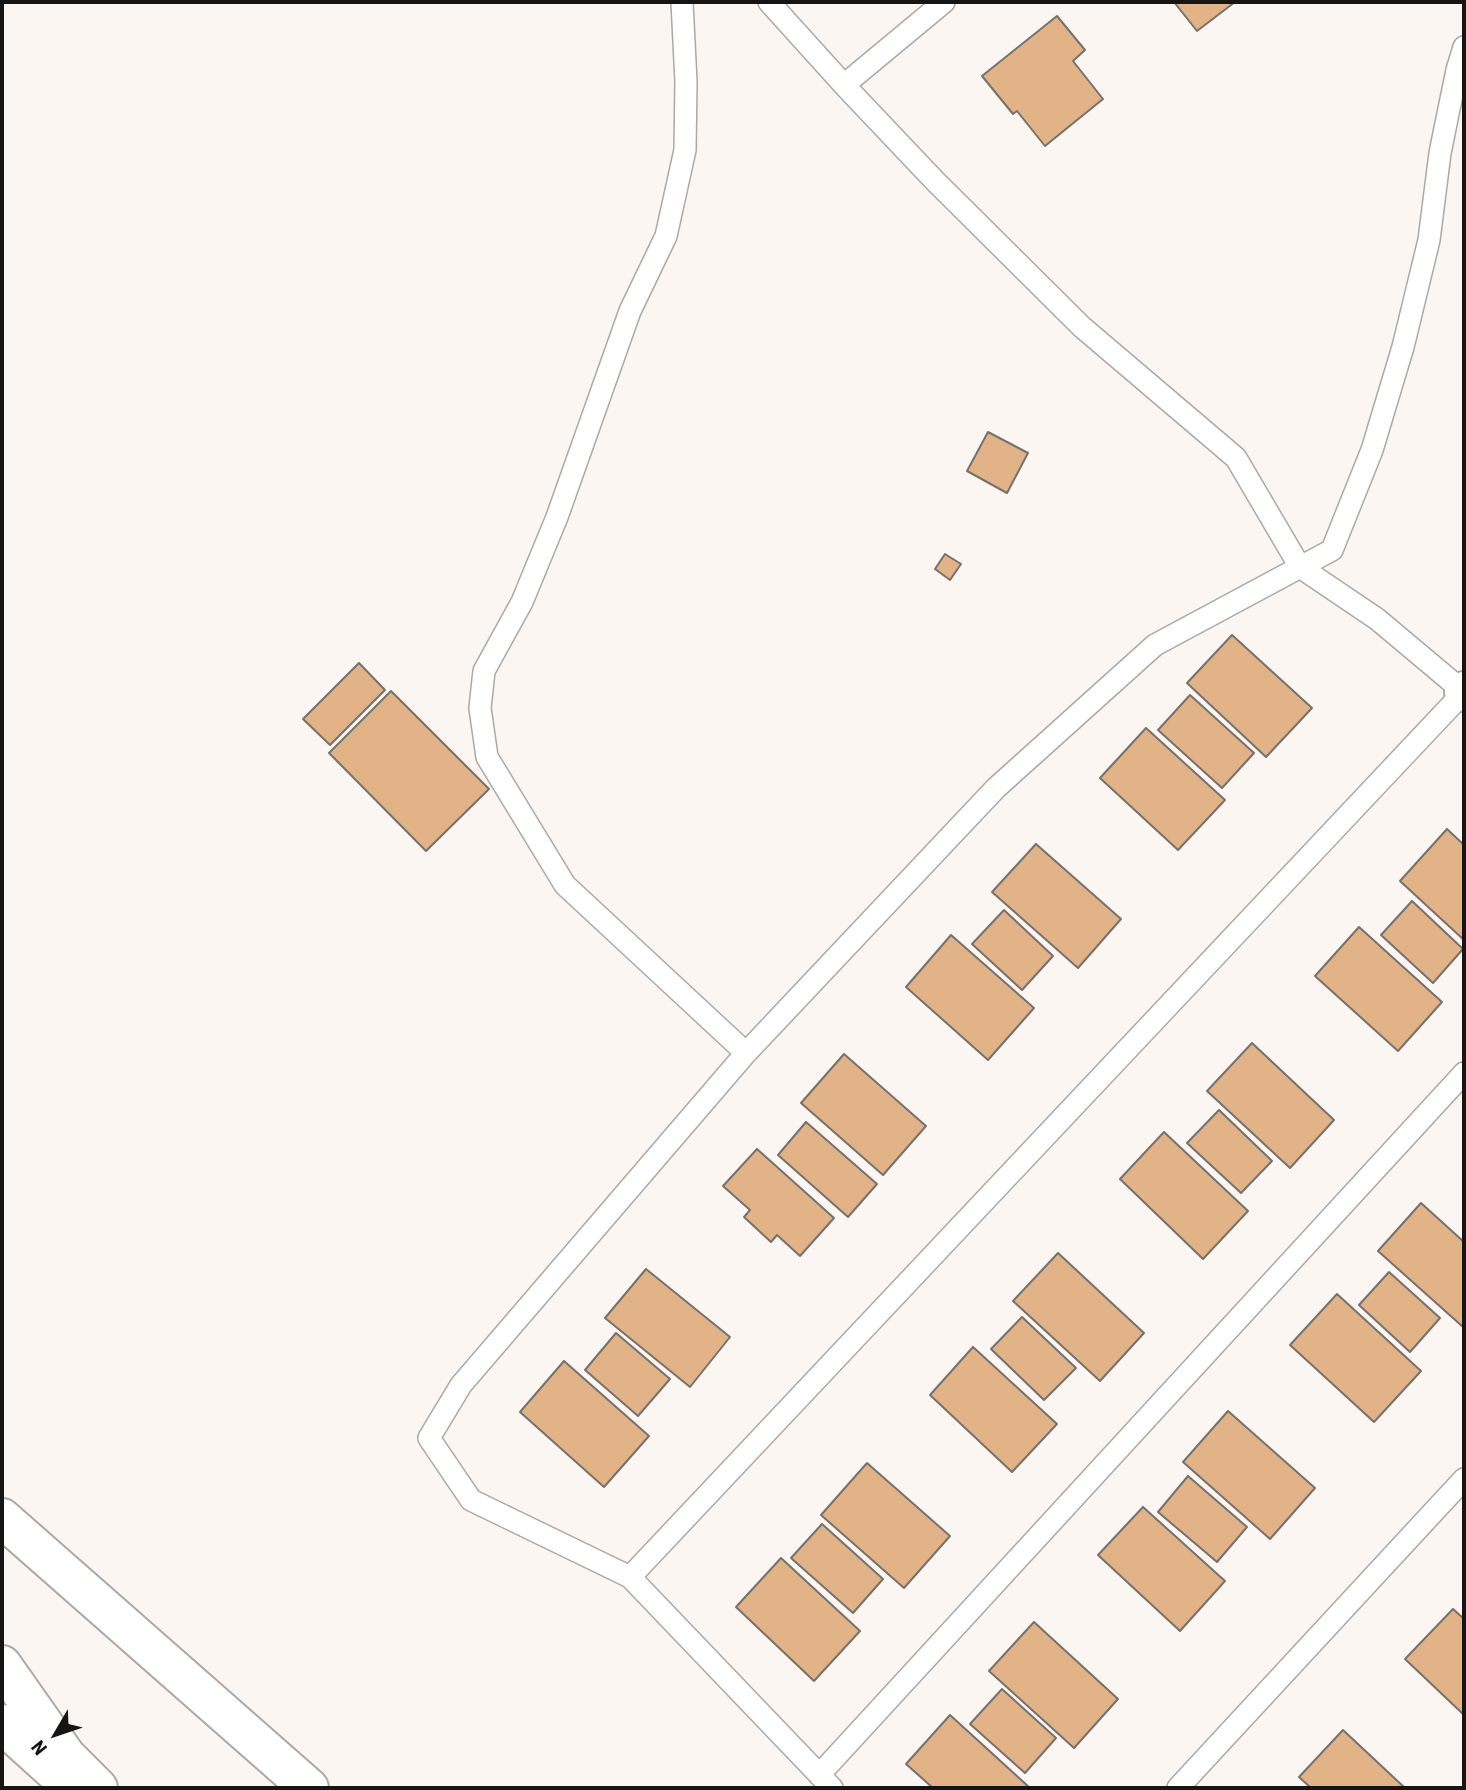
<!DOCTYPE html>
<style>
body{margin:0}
#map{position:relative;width:1466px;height:1790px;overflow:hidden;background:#fbf6f1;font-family:"Roboto Condensed",sans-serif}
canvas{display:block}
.frame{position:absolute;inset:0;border:4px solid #161513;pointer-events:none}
.north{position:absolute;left:21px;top:1699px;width:70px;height:70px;-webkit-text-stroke:5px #fff;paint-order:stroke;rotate:231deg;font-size:19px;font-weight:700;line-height:28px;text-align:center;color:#161513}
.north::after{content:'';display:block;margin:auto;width:24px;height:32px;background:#161513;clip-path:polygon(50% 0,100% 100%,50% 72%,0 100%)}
</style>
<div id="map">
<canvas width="1466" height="1790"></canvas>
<div class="frame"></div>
<div class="north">N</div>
</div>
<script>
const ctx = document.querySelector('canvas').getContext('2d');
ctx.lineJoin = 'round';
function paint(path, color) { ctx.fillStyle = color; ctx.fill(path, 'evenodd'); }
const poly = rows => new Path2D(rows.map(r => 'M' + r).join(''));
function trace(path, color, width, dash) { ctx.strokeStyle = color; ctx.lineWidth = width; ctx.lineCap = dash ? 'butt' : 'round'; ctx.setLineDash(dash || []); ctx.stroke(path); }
const building = poly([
 [1174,2,1235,2,1197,31,1174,2],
 [1057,16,1085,50,1073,61,1103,99,1045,146,1017,111,1013,114,982,76,1057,16],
 [988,432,1028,453,1007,493,967,471,988,432],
 [945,554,961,564,950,580,935,569,945,554],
 [1232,635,1312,708,1266,757,1187,683,1232,635],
 [359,663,385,690,330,745,303,719,359,663],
 [391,691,489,789,426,851,329,753,391,691],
 [1190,695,1254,753,1222,788,1158,730,1190,695],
 [1146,728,1225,800,1178,850,1100,778,1146,728],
 [1447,829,1464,845,1464,940,1400,881,1447,829],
 [1036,844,1121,919,1078,968,992,892,1036,844],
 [1412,901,1463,949,1433,983,1381,935,1412,901],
 [1004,910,1053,956,1022,990,972,944,1004,910],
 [1359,927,1442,1002,1398,1051,1315,976,1359,927],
 [951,935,1034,1008,988,1060,906,987,951,935],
 [1252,1043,1334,1120,1290,1168,1207,1091,1252,1043],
 [844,1054,926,1126,883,1175,801,1103,844,1054],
 [1219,1110,1272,1161,1241,1193,1187,1143,1219,1110],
 [806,1122,877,1184,848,1217,778,1155,806,1122],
 [1164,1132,1248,1211,1203,1259,1120,1179,1164,1132],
 [757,1149,834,1218,800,1256,777,1235,771,1242,744,1217,750,1210,723,1186,757,1149],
 [1421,1203,1464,1242,1464,1325,1463,1327,1378,1251,1421,1203],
 [1058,1253,1144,1333,1100,1381,1013,1301,1058,1253],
 [646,1269,730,1337,690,1387,605,1318,646,1269],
 [1389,1272,1440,1318,1410,1352,1359,1305,1389,1272],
 [1337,1294,1421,1371,1374,1422,1290,1345,1337,1294],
 [1022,1317,1076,1368,1044,1400,991,1349,1022,1317],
 [616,1333,670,1379,638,1416,585,1370,616,1333],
 [973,1347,1057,1424,1012,1472,930,1395,973,1347],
 [564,1361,649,1436,604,1487,520,1412,564,1361],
 [1228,1411,1315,1488,1270,1539,1183,1462,1228,1411],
 [867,1463,950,1536,904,1588,821,1515,867,1463],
 [1188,1476,1247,1527,1217,1562,1158,1512,1188,1476],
 [1143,1507,1225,1581,1180,1631,1098,1555,1143,1507],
 [822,1524,883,1579,853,1613,791,1558,822,1524],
 [781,1558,860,1631,814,1681,736,1607,781,1558],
 [1453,1609,1464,1619,1464,1715,1405,1659,1453,1609],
 [1034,1622,1118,1699,1074,1748,989,1671,1034,1622],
 [1002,1689,1056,1738,1025,1773,970,1724,1002,1689],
 [950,1715,1030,1788,933,1788,906,1764,950,1715],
 [1343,1730,1405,1788,1311,1788,1299,1777,1343,1730]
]);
paint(building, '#e3b388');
trace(building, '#76716d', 2);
const service = poly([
 [682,2,686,82,685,150,666,236,630,311,557,517,522,602,484,671,480,708,487,757,565,885,746,1053],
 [769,2,844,85,935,181,1082,327,1236,458,1300,567,1377,619,1464,692],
 [844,85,944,2],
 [630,1577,1464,692],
 [819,1775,1464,1073],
 [832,1788,630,1577,471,1500,429,1438,461,1385,746,1053,996,788,1155,645,1332,550,1372,450,1403,347,1429,240,1440,153,1457,70,1464,47],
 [1178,1788,1464,1479]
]);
const minor = poly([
 [1464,692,1464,691],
 [2,1518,309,1788],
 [2,1665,66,1756,98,1788],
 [2,1724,64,1780]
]);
trace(service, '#ada8a4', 24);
trace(minor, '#ada8a4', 42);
trace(service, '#fff', 21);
trace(minor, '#fff', 38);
</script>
